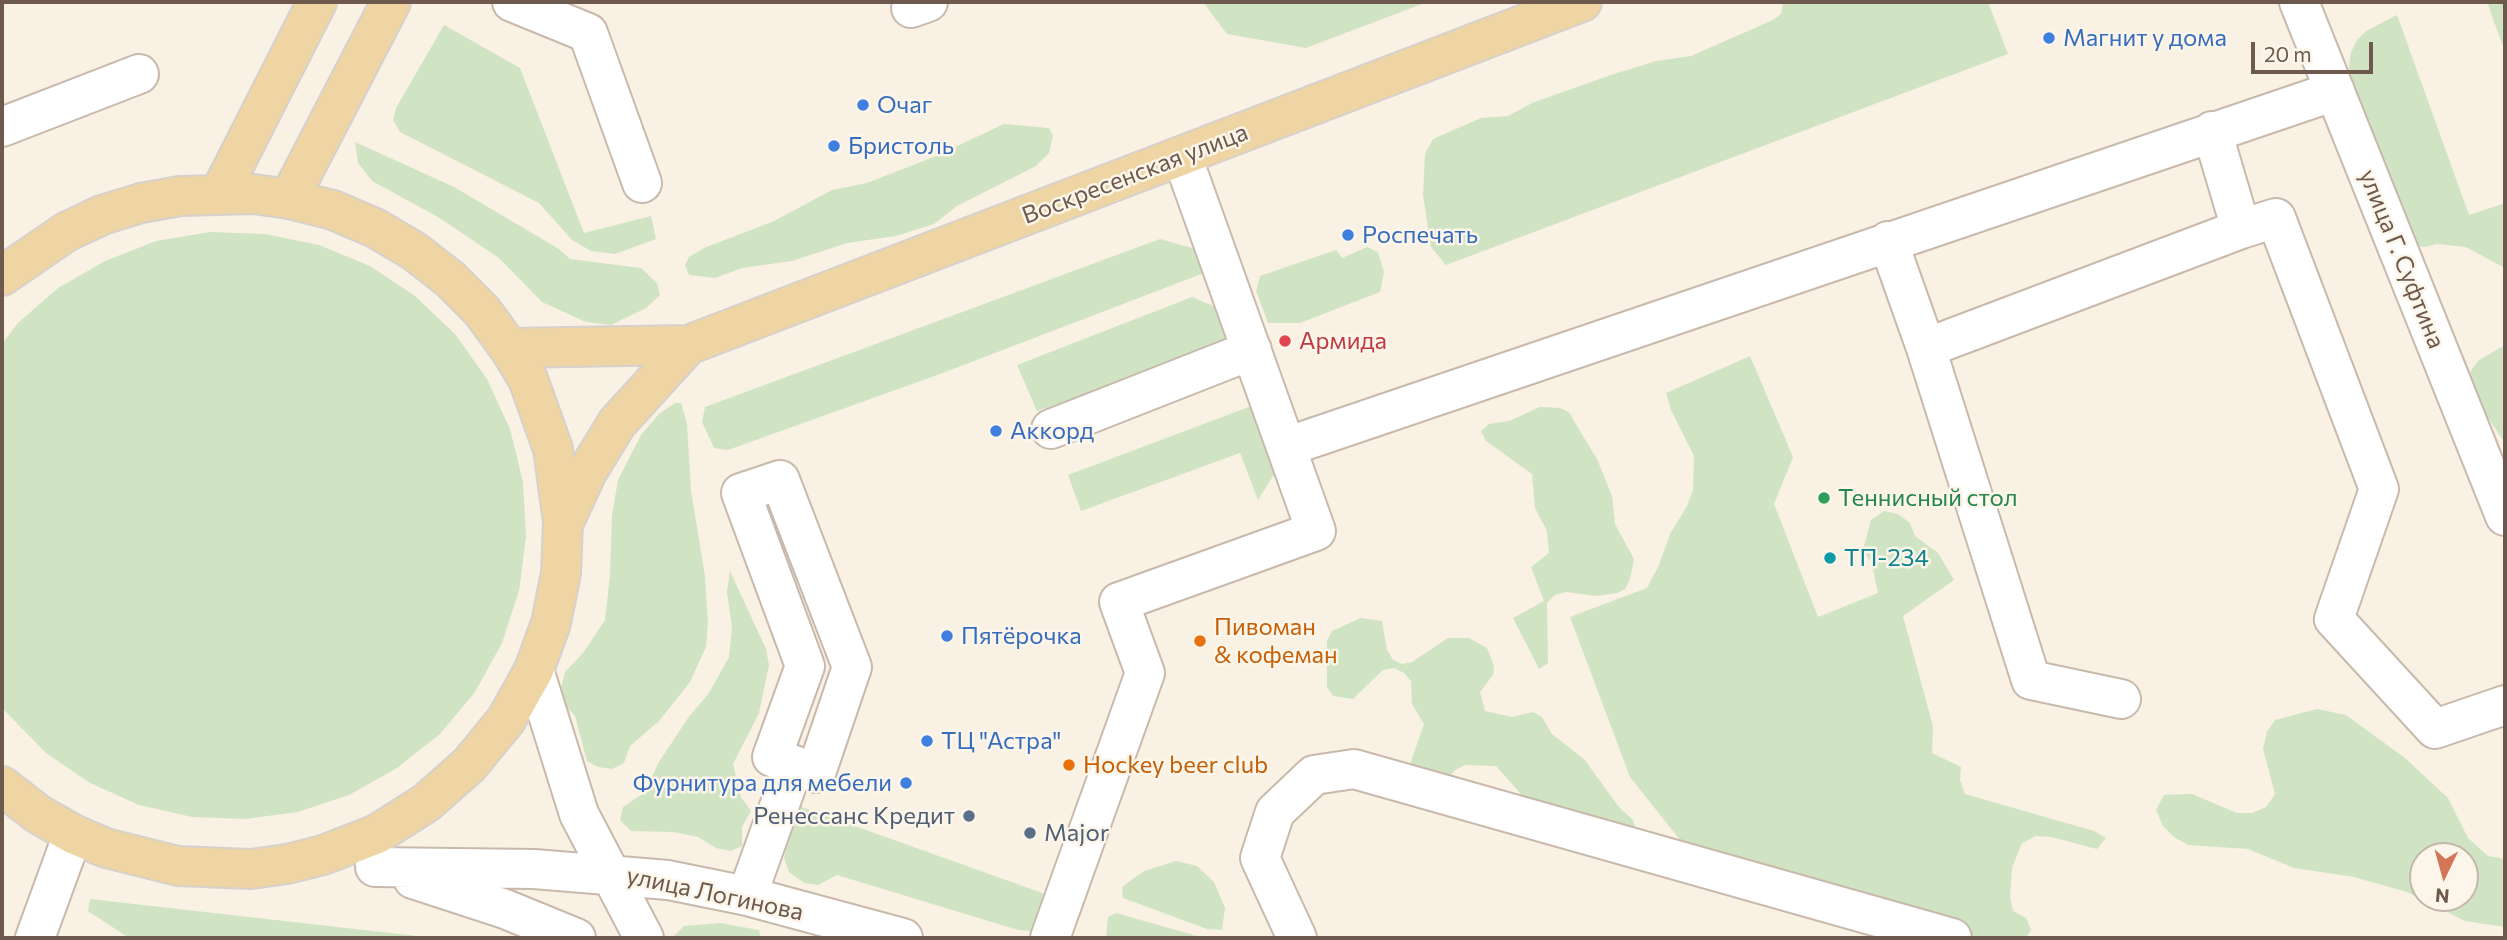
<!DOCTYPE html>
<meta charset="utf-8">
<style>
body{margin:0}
#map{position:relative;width:2507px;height:940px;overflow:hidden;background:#f9f1e3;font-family:Commissioner,sans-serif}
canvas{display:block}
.frame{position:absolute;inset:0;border:4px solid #6d594d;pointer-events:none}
.north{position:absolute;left:2409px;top:842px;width:70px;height:70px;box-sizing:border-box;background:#fcf5e9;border:2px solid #c3b7ab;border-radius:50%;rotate:185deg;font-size:19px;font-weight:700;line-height:28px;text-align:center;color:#6d594d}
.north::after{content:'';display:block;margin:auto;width:24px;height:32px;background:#d37657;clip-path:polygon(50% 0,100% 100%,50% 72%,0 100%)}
.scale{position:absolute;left:2251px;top:42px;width:122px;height:32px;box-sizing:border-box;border:4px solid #6d594d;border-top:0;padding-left:9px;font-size:21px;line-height:24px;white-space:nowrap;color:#6d594d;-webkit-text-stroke:5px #fcf5e9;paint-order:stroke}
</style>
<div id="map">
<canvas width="2507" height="940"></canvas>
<div class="frame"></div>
<div class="north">N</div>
<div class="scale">20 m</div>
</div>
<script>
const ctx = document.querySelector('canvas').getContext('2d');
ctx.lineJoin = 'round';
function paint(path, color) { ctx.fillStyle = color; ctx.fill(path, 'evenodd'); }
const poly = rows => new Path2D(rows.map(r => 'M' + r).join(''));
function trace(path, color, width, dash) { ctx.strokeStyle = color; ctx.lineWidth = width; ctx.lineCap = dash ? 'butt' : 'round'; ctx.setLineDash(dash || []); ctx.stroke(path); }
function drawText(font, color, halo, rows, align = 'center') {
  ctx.font = font + ' Commissioner,sans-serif'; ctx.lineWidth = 5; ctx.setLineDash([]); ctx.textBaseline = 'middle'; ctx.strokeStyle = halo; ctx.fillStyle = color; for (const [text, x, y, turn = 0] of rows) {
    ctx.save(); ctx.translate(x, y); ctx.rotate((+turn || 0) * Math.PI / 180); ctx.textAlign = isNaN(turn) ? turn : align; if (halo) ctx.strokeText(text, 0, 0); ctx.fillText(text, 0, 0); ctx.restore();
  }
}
paint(poly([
 [1203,2,1427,2,1306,48,1227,34],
 [1783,2,1988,2,2008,54,1446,265,1431,247,1423,195,1425,154,1433,139,1481,118,1508,116,1532,103,1611,75,1656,61,1691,56,1773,20,1781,14],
 [2487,2,2505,2,2505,52],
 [2397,15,2469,215,2505,203,2505,268,2466,247,2437,244,2425,247,2411,246,2347,80,2351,52,2357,40,2366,31],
 [444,25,520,68,584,233,651,216,656,239,615,254,591,251,572,240,539,203,400,132,393,120,396,108],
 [1004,124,1049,128,1053,136,1049,153,1036,166,957,206,934,224,896,236,847,243,792,261,742,268,715,278,689,275,685,265,689,257,704,248,772,222,832,190,867,183,936,156],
 [355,142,454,187,559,249,570,259,641,268,657,283,660,295,646,308,611,325,586,322,542,302,499,258,438,217,372,181,358,163],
 [210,232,265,234,319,245,370,266,415,296,455,334,487,379,510,429,523,482,526,537,519,591,502,643,475,692,440,734,397,768,349,795,298,812,245,819,192,817,139,805,90,783,46,753,2,708,2,344,18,323,58,288,105,261,156,241],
 [1160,239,1199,250,1204,273,940,374,728,450,714,448,702,422,705,407],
 [1367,247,1378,252,1384,272,1380,292,1300,323,1268,323,1256,291,1260,276,1336,250,1342,258],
 [1192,297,1225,311,1228,332,1222,346,1200,357,1037,411,1017,365],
 [2505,345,2505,443,2482,409,2469,384,2471,370,2479,360],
 [1750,356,1793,457,1774,504,1818,617,1878,593,1872,564,1863,550,1871,520,1884,511,1898,514,1910,523,1915,536,1938,553,1954,580,1903,616,1933,726,1932,753,1961,767,1960,780,1965,794,2094,831,2106,838,2097,849,2051,837,2036,836,2022,843,2012,868,2010,897,2013,911,2026,918,2031,930,2026,938,1979,938,1692,855,1630,777,1570,617,1647,588,1659,565,1670,534,1687,506,1693,490,1694,456,1671,410,1666,393],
 [675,403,681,403,687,424,691,491,705,576,708,623,706,647,690,682,659,721,630,746,624,763,612,769,598,767,587,761,575,716,563,703,561,688,565,672,583,653,605,620,610,575,612,515,618,480,641,435,659,414],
 [1254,405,1277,470,1258,500,1240,453,1081,511,1068,475],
 [1540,407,1560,408,1569,412,1574,421,1597,459,1612,496,1615,524,1634,559,1630,579,1625,589,1617,593,1597,596,1566,592,1555,595,1547,603,1548,663,1539,669,1513,618,1544,601,1531,567,1549,553,1547,531,1535,508,1532,474,1486,441,1481,431,1489,424,1509,421],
 [730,571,766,649,769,665,759,713,733,764,741,797,751,811,742,827,742,846,731,851,716,848,698,837,673,832,631,831,620,820,623,807,644,793,659,762,688,718,709,693,729,657,732,628,727,592],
 [1361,618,1382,621,1387,650,1393,660,1402,664,1412,662,1448,638,1469,638,1487,648,1494,666,1493,675,1480,692,1485,711,1512,717,1533,712,1542,717,1552,734,1584,759,1619,807,1633,820,1636,830,1528,802,1496,766,1465,765,1455,770,1448,779,1418,774,1410,764,1424,724,1412,704,1411,681,1404,673,1394,668,1383,670,1353,699,1333,696,1327,687,1327,641,1332,631],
 [2317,709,2346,715,2405,758,2448,798,2468,838,2488,856,2505,859,2505,927,2465,921,2407,892,2354,877,2294,868,2248,849,2188,845,2174,837,2163,826,2156,810,2164,795,2192,794,2237,813,2252,813,2266,807,2275,794,2263,749,2267,732,2275,720],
 [2423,856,2465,856,2465,898,2423,898],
 [796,805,1045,894,1051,896,1033,931,1018,930,837,875,818,885,804,883,789,872,784,858],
 [1176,861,1197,866,1214,882,1225,908,1222,930,1207,929,1123,898,1122,887,1144,871],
 [90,899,435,938,129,938,88,911],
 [1116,913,1204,938,1106,938,1108,917],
 [720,923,759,930,761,938,672,938,684,926]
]), '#d0e4c4');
const minor = poly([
 [512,2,588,33,642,183],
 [2299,2,2505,516],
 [911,8,928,2],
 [2,127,139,74],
 [2241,229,2276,218,2379,489,2334,619,2435,729,2505,705],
 [1888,241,1926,348],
 [1051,429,1252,350],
 [1286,447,2335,91],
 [780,480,852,667,816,773,772,757,805,666,741,493,780,480],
 [534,670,579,814,644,938],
 [2121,699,2031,680,1926,348,2241,229,2212,131],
 [375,867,534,869,668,880,747,896,903,938],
 [413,879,505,909,576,938],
 [747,896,794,765],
 [35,938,73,834],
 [1050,938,1145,673,1119,602,1316,531,1182,156],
 [1297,938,1260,858,1275,812,1314,775,1354,769,1952,938]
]);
const major = poly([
 [220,193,317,2],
 [289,199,391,2],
 [2,276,66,232,102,215,141,203,180,196,254,194,289,199,333,210,375,228,414,251,450,279,482,311,509,348,528,379,553,449,563,522,561,573,551,623,534,670,506,720,469,765,426,803,377,834,323,855,287,864,251,869,178,866,106,848,73,834,38,814,2,786],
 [509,348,688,345,1582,2],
 [564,522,587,472,617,423,688,345]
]);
trace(minor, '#c8b9ac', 42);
trace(major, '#d6d1cd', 42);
trace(minor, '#fff', 38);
trace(major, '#efd5a3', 38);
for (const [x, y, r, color] of [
 [2049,38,7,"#3f7fe0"],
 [863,105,7,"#3f7fe0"],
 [834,146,7,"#3f7fe0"],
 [1348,235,7,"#3f7fe0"],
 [1285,341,7,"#e0444e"],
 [996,431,7,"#3f7fe0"],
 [1824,498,7,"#2e9e5b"],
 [1830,558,7,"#0f9aa8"],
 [947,636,7,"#3f7fe0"],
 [1200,641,7,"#e8710a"],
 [927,741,7,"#3f7fe0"],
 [1069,765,7,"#e8710a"],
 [906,783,7,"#3f7fe0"],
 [969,816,7,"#5c6f8a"],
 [1030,833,7,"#5c6f8a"]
]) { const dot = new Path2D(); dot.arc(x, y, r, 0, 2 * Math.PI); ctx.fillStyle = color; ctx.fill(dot); trace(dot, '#fcf5e9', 2.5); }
drawText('24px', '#366cbe', '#fcf5e9', [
 ["Магнит у дома",2063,38],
 ["Очаг",877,105],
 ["Бристоль",848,146],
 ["Роспечать",1362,235],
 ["Аккорд",1010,431],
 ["Пятёрочка",961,636],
 ["ТЦ \"Астра\"",941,741],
 ["Фурнитура для мебели",892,783,"right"]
], 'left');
drawText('24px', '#6d594d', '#fcf5e9', [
 ["Воскресенская улица",1135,174,-21],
 ["улица Г. Суфтина",2402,259,68],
 ["улица Логинова",715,894,12]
]);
drawText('24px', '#be3a42', '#fcf5e9', [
 ["Армида",1299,341]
], 'left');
drawText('24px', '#27864d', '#fcf5e9', [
 ["Теннисный стол",1838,498]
], 'left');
drawText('24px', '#0d838f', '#fcf5e9', [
 ["ТП-234",1844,558]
], 'left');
drawText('24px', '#c56008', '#fcf5e9', [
 ["Пивоман",1214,627],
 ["& кофеман",1214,655],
 ["Hockey beer club",1083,765]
], 'left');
drawText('24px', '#4e5e75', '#fcf5e9', [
 ["Ренессанс Кредит",955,816],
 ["Major",1044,833,"left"]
], 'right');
</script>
